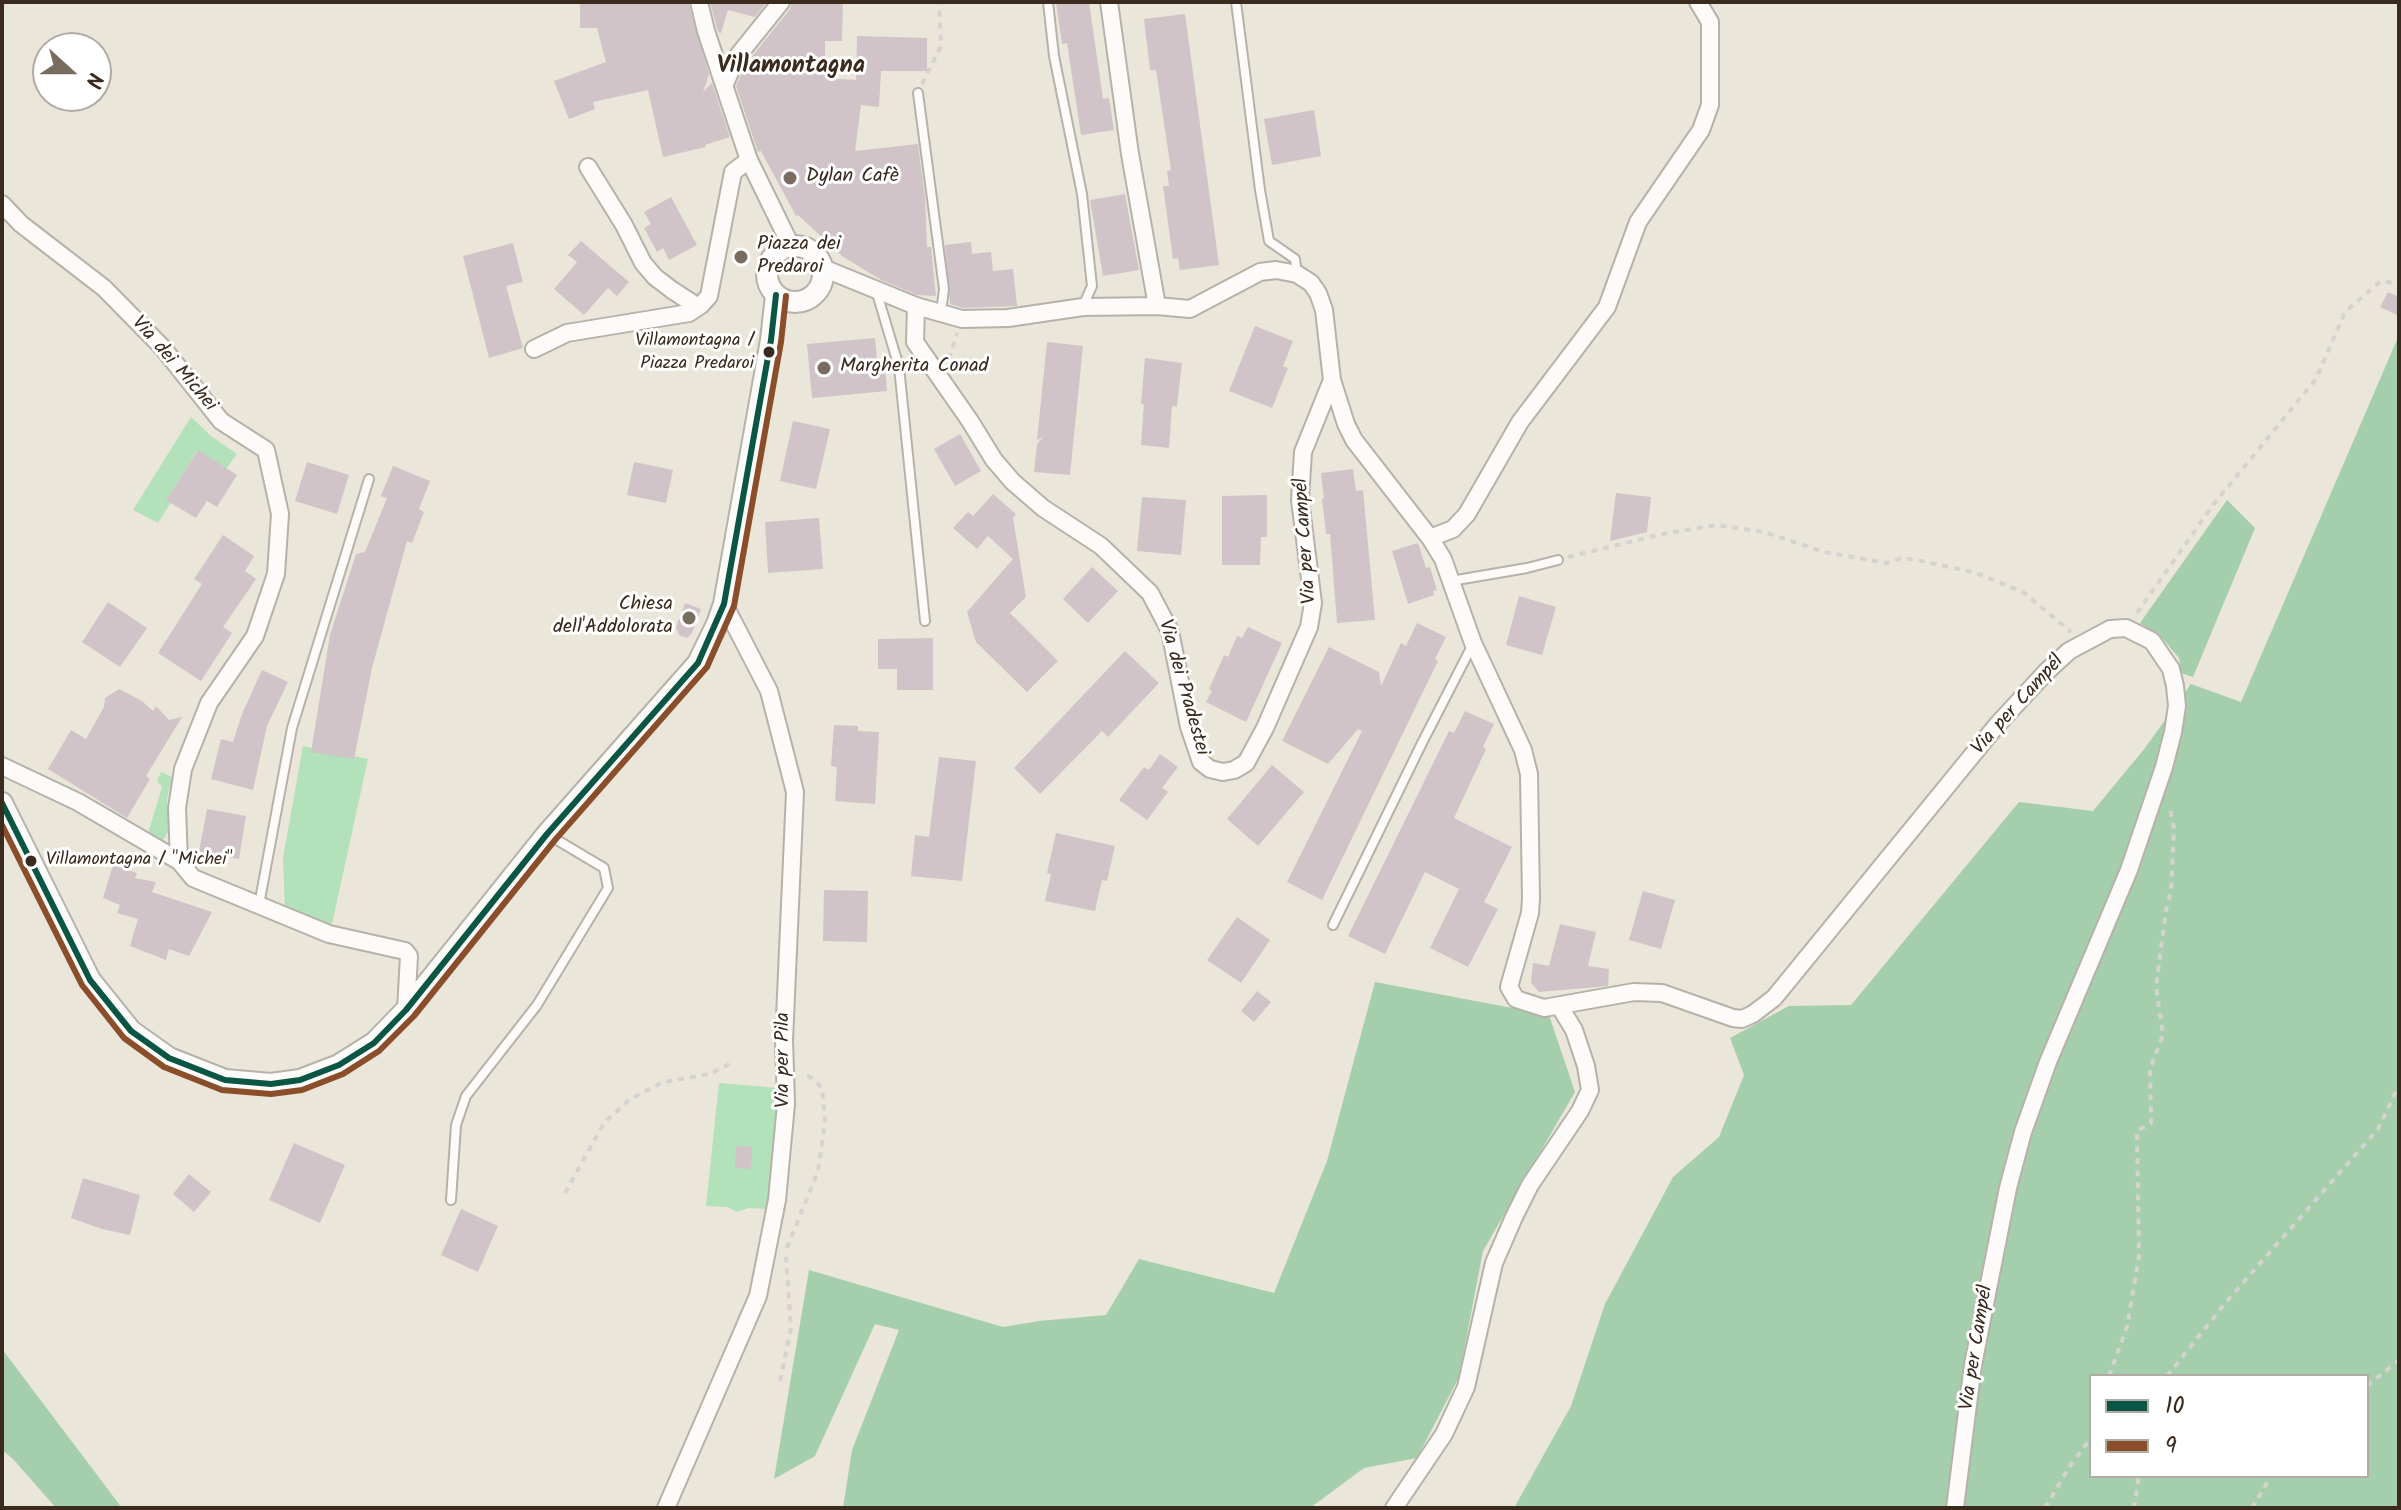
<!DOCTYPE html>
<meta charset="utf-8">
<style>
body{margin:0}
#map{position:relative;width:2401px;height:1510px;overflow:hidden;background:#eae6d9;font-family:Kalam,sans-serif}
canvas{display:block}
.frame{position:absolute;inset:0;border:4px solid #3b2a1e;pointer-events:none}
.legend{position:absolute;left:2089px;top:1374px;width:280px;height:104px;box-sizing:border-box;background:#fff;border:2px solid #b1aaa5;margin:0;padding:10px 14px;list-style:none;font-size:24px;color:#3b2a1e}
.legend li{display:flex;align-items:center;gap:16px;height:40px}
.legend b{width:40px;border:2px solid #b1aaa5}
.north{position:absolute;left:32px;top:32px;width:80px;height:80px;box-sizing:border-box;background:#fff;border:2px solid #b1aaa5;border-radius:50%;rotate:111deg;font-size:22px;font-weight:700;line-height:32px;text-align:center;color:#3b2a1e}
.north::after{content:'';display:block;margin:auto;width:28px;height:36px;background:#786c5f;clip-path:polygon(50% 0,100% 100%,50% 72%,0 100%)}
</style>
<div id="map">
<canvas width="2401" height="1510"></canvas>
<div class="frame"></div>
<ul class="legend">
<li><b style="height:10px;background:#0a5543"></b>10</li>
<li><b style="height:10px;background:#8b4e2b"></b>9</li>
</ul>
<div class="north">N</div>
</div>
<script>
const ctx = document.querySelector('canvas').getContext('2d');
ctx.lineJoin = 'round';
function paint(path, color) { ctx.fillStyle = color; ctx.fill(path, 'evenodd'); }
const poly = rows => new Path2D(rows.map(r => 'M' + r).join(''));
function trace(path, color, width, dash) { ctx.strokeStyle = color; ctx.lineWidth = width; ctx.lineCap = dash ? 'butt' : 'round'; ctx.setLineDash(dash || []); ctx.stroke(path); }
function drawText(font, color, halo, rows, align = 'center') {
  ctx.font = font + ' Kalam,sans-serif'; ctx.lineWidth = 6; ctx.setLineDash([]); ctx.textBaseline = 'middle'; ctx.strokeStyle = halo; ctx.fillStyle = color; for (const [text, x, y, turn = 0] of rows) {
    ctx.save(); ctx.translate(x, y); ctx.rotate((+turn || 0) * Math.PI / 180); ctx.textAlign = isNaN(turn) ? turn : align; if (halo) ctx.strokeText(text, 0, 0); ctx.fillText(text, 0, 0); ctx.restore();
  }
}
paint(poly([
 [191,417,211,436,237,454,226,469,197,451,167,499,171,502,158,523,133,510],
 [303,746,368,759,332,924,285,909,283,858],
 [161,772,172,777,167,799,169,830,164,839,159,841,147,837,162,787,157,781],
 [719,1083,779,1088,767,1209,748,1208,737,1212,727,1207,706,1206]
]), '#b3e1ba');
paint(poly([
 [2399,335,2399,1508,1514,1508,1571,1406,1605,1304,1673,1177,1719,1137,1744,1075,1730,1038,1789,1006,1851,1005,2019,802,2093,811,2145,748,2191,684,2241,702],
 [2091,1376,2367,1376,2367,1476,2091,1476],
 [2227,500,2255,528,2193,677,2181,673,2179,658,2163,639,2140,623],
 [1375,982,1549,1015,1575,1092,1483,1251,1459,1377,1417,1458,1364,1468,1310,1508,843,1508,852,1450,899,1330,875,1324,815,1456,774,1479,809,1270,1003,1327,1039,1321,1106,1315,1139,1259,1274,1293,1327,1161],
 [2,1349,122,1508,56,1508,13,1459,2,1450]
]), '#a5cfac');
paint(poly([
 [580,2,688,2,709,74,703,92,712,83,730,137,705,145,706,147,663,157,648,90,593,102,595,109,569,119,554,81,606,62,597,28,580,28],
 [710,2,767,2,755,17,728,10,721,33,718,32],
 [792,2,843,2,842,41,825,41,825,78,856,80,857,36,927,38,927,71,881,71,879,107,861,105,855,151,918,144,925,198,927,247,931,247,936,296,917,295,881,280,842,256,798,215,796,216,761,151,758,152,736,86,746,64,790,9],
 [1056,2,1089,2,1103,99,1109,98,1114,130,1081,135,1067,43,1062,44],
 [1185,14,1219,265,1180,270,1178,258,1173,259,1163,186,1169,186,1167,171,1171,170,1156,70,1150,70,1144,19],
 [1314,110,1321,156,1272,165,1264,119],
 [1125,194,1139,270,1103,276,1090,200],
 [671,197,697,245,669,260,663,248,657,252,644,228,651,224,644,212],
 [581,241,629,282,617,296,608,288,584,315,554,289,577,262,568,255],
 [971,242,972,254,991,252,993,271,1013,269,1017,306,963,308,950,304,945,245],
 [513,243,523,282,506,286,523,348,489,358,463,256],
 [2388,292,2399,297,2399,316,2380,307],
 [1255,326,1293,341,1283,366,1288,368,1272,408,1229,391],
 [875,338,878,370,885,369,887,391,812,398,807,344],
 [1047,342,1083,346,1070,475,1034,472,1037,444,1043,437,1037,440],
 [1145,358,1182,363,1177,407,1172,406,1169,448,1141,445,1144,404,1141,404],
 [793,421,830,429,816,489,780,481],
 [960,434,981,471,955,486,934,449],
 [198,450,237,475,217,507,207,501,196,518,166,500],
 [307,462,349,475,337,514,295,501],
 [634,462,673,470,666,503,627,495],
 [393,466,430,481,419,509,424,512,412,543,407,541,372,668,354,759,311,752,330,635,356,554,365,552,387,498,381,496],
 [1353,469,1356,491,1363,490,1375,620,1337,623,1330,534,1326,534,1322,499,1324,499,1321,473],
 [1616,493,1651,497,1647,532,1610,541],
 [993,494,1016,514,1013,518,1026,597,1010,613,1058,661,1027,692,976,642,967,612,1013,559,988,536,977,549,953,528,968,512,973,516],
 [1267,495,1267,537,1261,537,1260,565,1222,565,1222,496],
 [1142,497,1186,500,1181,555,1137,551],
 [819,518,823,569,768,573,765,522],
 [223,535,254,556,245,571,256,579,223,627,232,633,201,681,158,653,202,584,194,579],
 [1418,543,1426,568,1430,567,1437,590,1433,591,1434,595,1408,604,1392,551],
 [1092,567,1118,591,1088,623,1063,599],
 [1519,596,1556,607,1542,655,1506,645],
 [108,602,147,628,120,667,82,642],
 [685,603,701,609,692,633,687,638,679,635,676,627],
 [1417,623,1446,637,1435,659,1438,661,1322,900,1287,882,1362,731,1358,729,1328,764,1282,741,1329,647,1379,672,1381,686,1401,643,1406,646],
 [1248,627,1282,643,1246,722,1206,702,1212,691,1209,689,1224,655,1228,657,1237,636,1242,638],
 [933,638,933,690,897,690,897,669,878,669,878,639],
 [1125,651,1159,683,1108,737,1102,731,1040,794,1014,768],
 [262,670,288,682,267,726,253,790,211,779,221,739,233,742,242,714],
 [119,689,142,701,153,711,156,706,169,720,182,717,146,776,150,779,127,818,48,769,71,730,86,739,104,707,105,698],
 [1465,711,1494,724,1483,747,1486,749,1454,818,1512,847,1484,902,1498,909,1468,967,1430,948,1459,889,1425,872,1385,954,1348,936,1449,731,1454,733],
 [834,725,858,726,858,731,879,732,875,804,835,801,837,767,831,766],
 [1160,754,1178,767,1162,788,1168,792,1147,820,1119,800,1144,767,1149,770],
 [939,757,976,761,962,881,911,876,915,835,929,837],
 [1272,765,1304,792,1258,846,1227,819],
 [207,809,246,816,239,859,199,852],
 [1056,833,1115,846,1107,881,1102,880,1095,911,1045,901,1051,874,1047,873],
 [113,865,137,873,135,878,156,882,152,892,212,912,189,956,169,949,166,960,130,946,138,919,117,913,120,905,103,898],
 [824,890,868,891,867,942,823,941],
 [1643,891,1675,900,1661,949,1629,940],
 [1237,917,1270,940,1241,983,1207,960],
 [1560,924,1596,932,1588,966,1609,969,1608,986,1539,992,1531,983,1533,963,1549,966],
 [1257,991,1271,1002,1254,1022,1241,1011],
 [294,1143,345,1165,320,1223,269,1200],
 [736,1146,752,1147,751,1169,735,1168],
 [189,1174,211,1192,194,1212,173,1194],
 [83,1178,140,1195,130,1235,102,1229,71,1218],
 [461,1209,498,1226,478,1272,441,1255]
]), '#d0c4c9');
const service = poly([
 [1048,2,1054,56,1082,194,1092,286,1083,306],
 [1236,2,1260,190,1269,241,1295,259,1297,274],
 [918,93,944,289,941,312],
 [876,290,899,367,925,621],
 [1451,581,1527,568,1558,560],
 [259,905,292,728,369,479],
 [1333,925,1422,743,1473,644],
 [451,1200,456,1125,466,1096,537,1005,608,888,604,868,547,834]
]);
const minor = poly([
 [699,2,706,31,749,160,791,246],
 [1109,2,1130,154,1157,306],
 [725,84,736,58,781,2],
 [588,167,624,225,643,263,655,277,672,290,695,305,701,305],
 [2,204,21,224,104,288,163,348,221,421,266,450,280,514,276,574,255,636,209,703,183,769,177,808,179,861,78,802,2,766],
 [823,268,916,306,962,319,1008,318,1083,307,1157,306,1190,309,1260,272,1276,270,1297,274,1311,283,1318,293,1324,310,1332,380,1346,424,1354,440,1430,538,1443,559,1473,643,1523,750,1529,774,1531,899,1530,913,1509,987,1516,999,1544,1008,1634,992,1662,993,1733,1018,1742,1019,1753,1014,1774,998,1997,725,2046,672,2069,651,2110,629,2126,628,2152,641,2171,669,2175,686,2177,706,2173,732,2164,767,2129,870,2048,1062,2023,1132,2008,1188,1973,1365,1955,1508],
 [916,306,915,342,970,421,994,460,1013,482,1043,508,1101,546,1150,593,1170,631,1189,727,1201,762,1210,769,1223,772,1234,770,1246,763,1265,728,1309,627,1313,603,1300,500,1303,452,1332,380],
 [534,349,567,333,689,313,701,305,709,296,733,172,749,160],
 [1430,538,1453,529,1467,514,1520,422,1607,307,1638,222,1701,130,1710,105,1710,22,1698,2],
 [179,861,193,878,329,934,405,951,409,956,406,1010],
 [666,1508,758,1296,777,1200,786,1104,784,1040,795,792,769,691,724,604],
 [1394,1508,1444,1434,1466,1387,1494,1263,1514,1217,1530,1185,1580,1111,1590,1090,1586,1066,1574,1030,1560,1007]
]);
const tertiary = poly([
 '767 274a28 28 0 1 1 56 0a28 28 0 1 1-56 0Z',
 [2,803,90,980,131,1031,169,1058,225,1080,271,1084,300,1080,339,1065,374,1043,406,1010,547,834,698,663,717,624,724,604,771,340,776,295]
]);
trace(service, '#b6b2a9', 12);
trace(minor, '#b6b2a9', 20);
trace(tertiary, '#b6b2a9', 24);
trace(poly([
 [922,84,941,46,939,2],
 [949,359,957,333],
 [1568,557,1667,533,1717,525,1764,532,1824,552,1887,563,1902,558,1922,561,1976,573,2023,592,2071,632],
 [2137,613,2213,505,2316,379,2345,312,2381,281,2399,284],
 [565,1193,604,1123,630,1099,663,1082,710,1074,731,1063],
 [787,1248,818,1171,825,1122,822,1088,812,1078,803,1074],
 [2109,1376,2127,1327,2139,1256,2137,1131,2151,1123,2150,1069,2163,1035,2156,987,2166,910,2171,891,2174,829,2170,808],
 [2167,1376,2227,1301,2378,1129,2399,1085],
 [780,1381,791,1328,786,1257],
 [2367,1386,2399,1360],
 [2045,1508,2070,1466,2091,1438],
 [2134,1508,2139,1476],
 [2252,1508,2271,1476]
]), '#d5d2cf', 4, [6, 6]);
trace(service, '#fcfbf9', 8);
trace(minor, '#fcfbf9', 16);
trace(tertiary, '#fcfbf9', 20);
trace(poly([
 [2,803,90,980,131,1031,169,1058,225,1080,271,1084,300,1080,339,1065,374,1043,406,1010,547,834,698,663,724,604,771,340,776,295]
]), '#0a5543', 6);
trace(poly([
 [2,825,82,985,124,1038,164,1067,222,1090,271,1094,302,1090,343,1074,379,1051,414,1016,555,840,707,667,734,606,781,342,786,296]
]), '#8b4e2b', 6);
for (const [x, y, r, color] of [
 [790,178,8,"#786c5f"],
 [741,257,8,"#786c5f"],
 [769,352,7,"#3b2a1e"],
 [824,368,8,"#786c5f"],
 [689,618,8,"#786c5f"],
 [31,861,7,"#3b2a1e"]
]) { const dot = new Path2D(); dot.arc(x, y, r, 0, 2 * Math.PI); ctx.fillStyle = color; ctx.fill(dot); trace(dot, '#fff', 3); }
drawText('18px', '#3b2a1e', '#fff', [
 ["Villamontagna /",754,342],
 ["Piazza Predaroi",754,365],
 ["Villamontagna / \"Michei\"",46,861,"left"]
], 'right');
drawText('20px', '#3b2a1e', '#fff', [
 ["Dylan Cafè",806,178],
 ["Piazza dei",757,246],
 ["Predaroi",757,269],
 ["Margherita Conad",840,368],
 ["Chiesa",673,606,"right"],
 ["dell'Addolorata",673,629,"right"]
], 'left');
drawText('20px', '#3b2a1e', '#fff', [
 ["Via dei Michei",173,365,49],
 ["Via per Campél",1307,541,-94],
 ["Via dei Pradestei",1182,688,74],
 ["Via per Campél",2019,706,-48],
 ["Via per Pila",785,1060,-90],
 ["Via per Campél",1978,1348,-81]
]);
drawText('bold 24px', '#3b2a1e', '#fff', [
 ["Villamontagna",791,68]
]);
</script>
